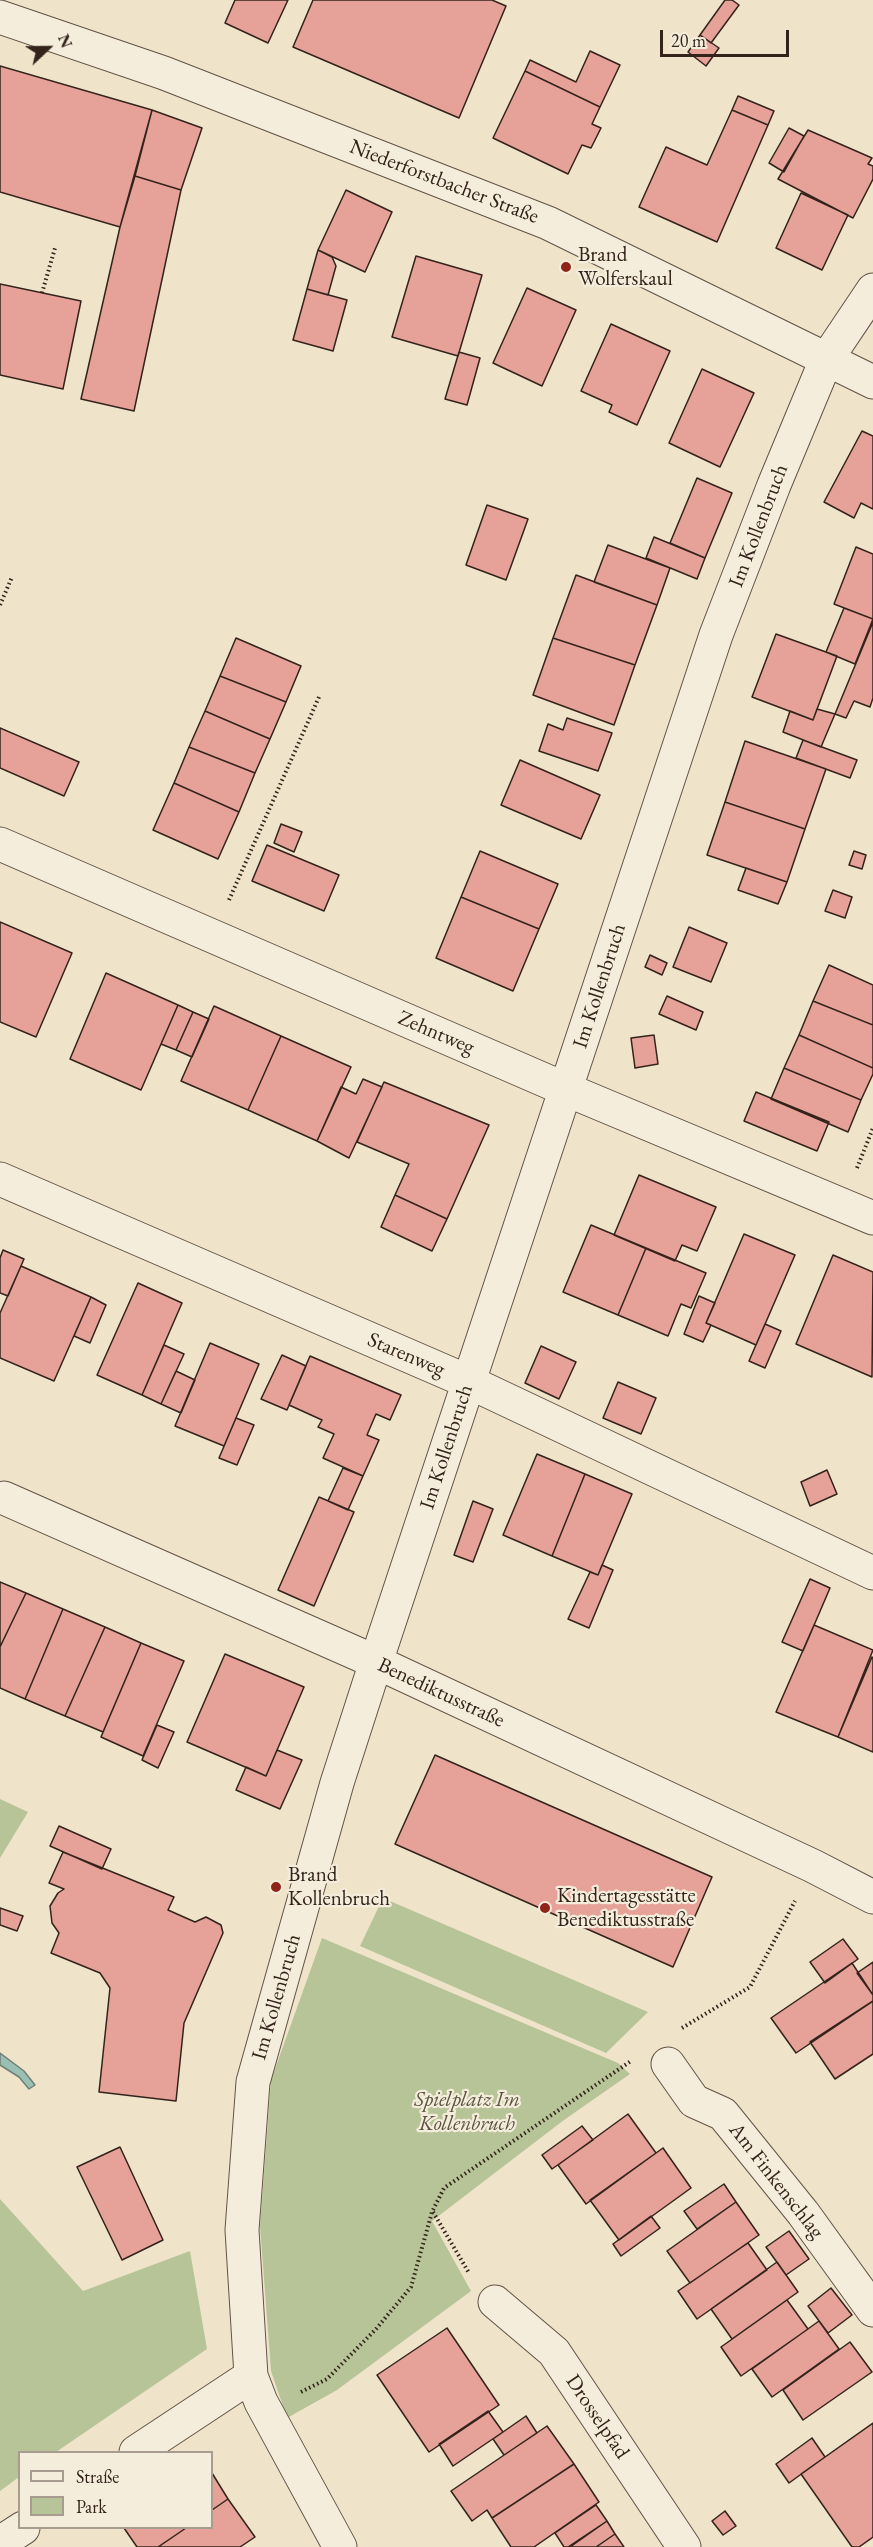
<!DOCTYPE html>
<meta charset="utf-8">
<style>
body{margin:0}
#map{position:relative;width:873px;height:2547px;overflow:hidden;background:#efe4c9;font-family:"EB Garamond",serif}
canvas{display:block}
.legend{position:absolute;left:18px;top:2451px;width:195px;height:78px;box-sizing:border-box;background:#f5eddc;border:2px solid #a79c8f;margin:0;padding:8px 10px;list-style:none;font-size:18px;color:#33231b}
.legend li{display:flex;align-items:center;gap:12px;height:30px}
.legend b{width:30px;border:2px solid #a79c8f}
.north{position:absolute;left:18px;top:18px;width:60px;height:60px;-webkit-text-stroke:4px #f5eddc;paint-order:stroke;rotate:68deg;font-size:16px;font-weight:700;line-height:24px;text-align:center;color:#33231b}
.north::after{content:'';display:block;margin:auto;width:21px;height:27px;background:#33231b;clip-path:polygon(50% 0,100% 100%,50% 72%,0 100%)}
.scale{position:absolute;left:660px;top:30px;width:129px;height:27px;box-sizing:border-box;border:3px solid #33231b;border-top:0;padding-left:8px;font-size:18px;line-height:21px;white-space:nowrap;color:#33231b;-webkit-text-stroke:4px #f5eddc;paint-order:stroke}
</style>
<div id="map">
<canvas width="873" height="2547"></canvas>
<ul class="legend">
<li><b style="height:8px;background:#f5eddc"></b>Straße</li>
<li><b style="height:16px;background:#b7c498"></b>Park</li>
</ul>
<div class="north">N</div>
<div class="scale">20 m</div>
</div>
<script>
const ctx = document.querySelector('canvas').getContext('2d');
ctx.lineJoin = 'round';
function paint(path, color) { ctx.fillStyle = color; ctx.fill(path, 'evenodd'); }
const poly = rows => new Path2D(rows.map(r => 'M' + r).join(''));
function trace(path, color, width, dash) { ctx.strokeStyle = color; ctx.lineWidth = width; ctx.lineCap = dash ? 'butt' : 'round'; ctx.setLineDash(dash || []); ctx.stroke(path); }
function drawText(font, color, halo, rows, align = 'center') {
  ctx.font = font + ' "EB Garamond",serif'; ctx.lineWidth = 4.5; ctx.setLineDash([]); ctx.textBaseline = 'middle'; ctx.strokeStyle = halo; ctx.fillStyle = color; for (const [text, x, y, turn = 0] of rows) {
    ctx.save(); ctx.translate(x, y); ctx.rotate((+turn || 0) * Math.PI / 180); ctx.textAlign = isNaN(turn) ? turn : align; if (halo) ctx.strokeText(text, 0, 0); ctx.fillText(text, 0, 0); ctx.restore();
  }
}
paint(poly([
 [0,1799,28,1812,0,1858],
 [383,1898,648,2012,606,2053,360,1946],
 [322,1938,618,2063,630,2074,564,2120,432,2221,471,2291,337,2390,287,2418,271,2371,260,2226,271,2080],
 [0,2199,83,2291,190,2251,207,2349,56,2452,20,2452,19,2477,0,2491]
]), '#b7c498');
const water = poly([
 [0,2053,24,2071,35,2085,29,2089,19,2077,0,2065,0,2053]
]);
paint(water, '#9abfb3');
trace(water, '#718176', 1.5);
const building = poly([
 [235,0,288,0,268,43,225,23,235,0],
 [313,0,492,0,506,6,459,118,293,47,313,0],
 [725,0,732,0,739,5,711,43,700,35,725,0],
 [700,35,719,48,706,66,688,52,700,35],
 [590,51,620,65,600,107,525,71,530,60,576,82,590,51],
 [0,66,152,110,120,227,0,192,0,66],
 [525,71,600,107,592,124,601,128,591,148,582,145,568,174,493,138,525,71],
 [738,96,774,111,768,125,732,110,738,96],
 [152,110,202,128,181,190,135,176,152,110],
 [732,110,768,125,717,242,639,207,666,147,707,165,732,110],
 [789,128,804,136,784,172,769,163,789,128],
 [808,130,872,158,868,164,873,166,873,179,853,218,778,179,808,130],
 [135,176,181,190,134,411,81,399,120,227,135,176],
 [346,190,392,212,365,272,318,250,346,190],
 [801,193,848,215,822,270,776,248,801,193],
 [318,250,332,257,336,266,328,295,307,289,318,250],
 [416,256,482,275,458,356,392,337,416,256],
 [0,284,81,301,63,389,0,375,0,284],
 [527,288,576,310,542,386,493,363,527,288],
 [307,289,347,300,333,351,293,340,307,289],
 [611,324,670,351,637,425,609,412,612,405,581,391,611,324],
 [459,352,480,358,467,405,445,399,459,352],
 [702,369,754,393,720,467,669,443,702,369],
 [862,431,873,436,873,509,861,503,854,518,824,502,862,431],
 [697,478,732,493,705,558,670,543,697,478],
 [487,505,528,519,506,580,466,565,487,505],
 [654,537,705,558,697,579,646,558,654,537],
 [608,545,670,568,657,605,594,582,608,545],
 [856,547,873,554,873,619,834,604,856,547],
 [576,575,657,605,635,665,553,638,576,575],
 [844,608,873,619,855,664,826,652,844,608],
 [873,622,873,698,870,707,854,701,846,718,835,714,873,622],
 [776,634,837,656,813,720,752,697,776,634],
 [236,638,301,666,286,702,220,676,236,638],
 [553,638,635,665,614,725,533,695,553,638],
 [220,676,286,702,270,739,205,711,220,676],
 [817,709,835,714,821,747,783,732,790,711,813,720,817,709],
 [205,711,270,739,255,773,189,747,205,711],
 [567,718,612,733,598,771,539,751,548,724,563,730,567,718],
 [0,728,79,762,64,796,0,768,0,728],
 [803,740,857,760,850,778,796,758,803,740],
 [745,741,826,769,805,829,725,802,745,741],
 [189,747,255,773,239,812,174,783,189,747],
 [520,760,600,795,581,839,501,805,520,760],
 [174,783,239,812,218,859,153,830,174,783],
 [725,802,805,829,787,882,707,855,725,802],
 [281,824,302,832,294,852,274,843,281,824],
 [267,845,339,875,324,911,252,881,267,845],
 [480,851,558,884,539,929,461,897,480,851],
 [854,851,866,855,862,869,849,865,854,851],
 [746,868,787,882,778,904,738,890,746,868],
 [833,890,852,897,845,918,825,911,833,890],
 [461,897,539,929,513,991,436,958,461,897],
 [0,922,72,953,36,1037,0,1022,0,922],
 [689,927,727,943,711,982,673,967,689,927],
 [650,955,667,963,662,975,645,967,650,955],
 [829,965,873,985,873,1025,813,1001,829,965],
 [106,973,178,1005,141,1090,70,1059,106,973],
 [667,996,703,1012,696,1030,659,1014,667,996],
 [813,1001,873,1025,873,1068,799,1035,813,1001],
 [178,1005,193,1012,176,1050,161,1044,178,1005],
 [214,1006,281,1036,248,1110,181,1081,214,1006],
 [193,1012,209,1019,192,1057,176,1050,193,1012],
 [654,1035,658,1064,635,1068,631,1038,654,1035],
 [799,1035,873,1068,873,1074,861,1100,784,1068,799,1035],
 [281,1036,351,1067,317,1141,248,1110,281,1036],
 [784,1068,861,1100,848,1132,771,1099,784,1068],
 [363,1079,382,1087,349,1158,317,1141,341,1087,356,1094,363,1079],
 [384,1082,489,1125,447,1219,395,1195,409,1164,357,1142,384,1082],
 [756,1092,829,1122,817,1151,744,1121,756,1092],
 [639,1175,716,1207,697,1251,682,1245,675,1261,614,1235,639,1175],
 [395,1195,447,1219,432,1251,381,1227,395,1195],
 [591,1225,646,1248,618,1315,563,1292,591,1225],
 [744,1234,795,1255,756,1345,706,1323,744,1234],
 [646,1248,706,1273,691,1308,681,1304,668,1336,618,1315,646,1248],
 [3,1250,24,1259,8,1296,0,1293,0,1258,3,1250],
 [833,1255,873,1272,872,1377,796,1344,833,1255],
 [21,1266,91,1297,54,1381,0,1358,0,1313,21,1266],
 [138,1283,182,1303,142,1395,97,1375,138,1283],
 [699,1296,715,1303,706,1323,711,1325,703,1342,684,1334,699,1296],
 [91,1297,106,1305,90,1343,74,1336,91,1297],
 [765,1324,781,1331,765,1368,749,1361,765,1324],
 [210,1343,259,1364,224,1446,175,1426,210,1343],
 [164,1345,184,1354,161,1404,142,1395,164,1345],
 [541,1346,576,1362,559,1399,525,1383,541,1346],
 [282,1355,306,1366,287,1410,261,1399,282,1355],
 [310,1356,401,1395,390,1420,376,1414,367,1435,379,1440,363,1476,323,1458,334,1434,318,1427,322,1420,289,1405,310,1356],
 [176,1371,195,1380,181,1413,161,1404,176,1371],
 [618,1382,656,1398,641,1434,603,1418,618,1382],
 [236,1418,254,1425,237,1465,219,1458,236,1418],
 [537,1454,585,1474,552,1556,503,1535,537,1454],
 [343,1468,363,1476,348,1510,328,1501,343,1468],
 [827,1470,837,1494,810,1506,801,1482,827,1470],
 [585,1474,632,1494,598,1575,552,1556,585,1474],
 [319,1497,354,1512,314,1606,278,1590,319,1497],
 [473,1501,493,1509,473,1562,454,1555,473,1501],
 [602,1565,613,1570,589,1628,568,1619,590,1572,598,1575,602,1565],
 [810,1579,830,1588,803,1651,782,1642,810,1579],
 [0,1582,26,1593,0,1647,0,1582],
 [26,1593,63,1609,25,1699,0,1688,0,1647,26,1593],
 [63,1609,105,1627,65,1716,25,1699,63,1609],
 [814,1625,873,1650,838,1737,776,1712,814,1625],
 [105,1627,141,1643,103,1732,65,1716,105,1627],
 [141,1643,184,1661,143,1756,101,1737,141,1643],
 [225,1654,304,1687,266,1776,187,1742,225,1654],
 [872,1657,873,1658,873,1752,838,1737,872,1657],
 [157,1725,174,1732,158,1768,142,1760,157,1725],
 [277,1750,302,1760,280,1809,236,1790,246,1767,266,1776,277,1750],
 [435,1755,712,1877,673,1967,395,1844,435,1755],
 [59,1826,111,1849,102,1869,50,1846,59,1826],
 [63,1852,174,1897,168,1910,195,1922,206,1917,221,1925,223,1933,184,2023,176,2101,99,2092,110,1988,100,1973,51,1953,59,1933,52,1923,50,1906,58,1893,64,1889,49,1883,63,1852],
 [0,1908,23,1916,17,1931,0,1925,0,1908],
 [843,1939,858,1959,825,1983,810,1962,843,1939],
 [873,1962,873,1995,857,1973,873,1962],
 [852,1963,873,1995,873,2001,796,2053,771,2018,852,1963],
 [873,2001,873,2054,835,2079,810,2042,873,2001],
 [628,2114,656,2153,586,2204,558,2165,628,2114],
 [582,2126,593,2140,552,2169,542,2155,582,2126],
 [120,2147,163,2240,122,2260,77,2167,120,2147],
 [663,2148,691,2188,619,2240,590,2200,663,2148],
 [724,2184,736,2202,697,2229,684,2211,724,2184],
 [736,2202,759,2235,690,2283,667,2251,736,2202],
 [651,2216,660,2228,621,2256,613,2244,651,2216],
 [789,2231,809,2259,786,2275,766,2247,789,2231],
 [748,2243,767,2270,697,2319,678,2291,748,2243],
 [777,2262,798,2292,732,2339,711,2309,777,2262],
 [831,2288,852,2315,828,2333,808,2306,831,2288],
 [787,2300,808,2329,741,2376,721,2347,787,2300],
 [819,2321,839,2349,772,2397,752,2369,819,2321],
 [447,2328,499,2405,429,2452,377,2375,447,2328],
 [850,2342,872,2372,803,2420,783,2390,850,2342],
 [488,2411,503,2432,453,2466,439,2444,488,2411],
 [526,2416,537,2433,504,2455,493,2439,526,2416],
 [873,2423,873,2537,859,2547,852,2547,801,2474,873,2423],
 [547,2426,574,2464,492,2518,487,2510,472,2521,451,2491,547,2426],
 [812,2438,825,2457,789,2483,776,2464,812,2438],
 [574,2464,599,2502,534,2547,511,2547,492,2518,574,2464],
 [212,2473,228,2499,212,2510,212,2473],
 [228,2499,255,2537,240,2547,158,2547,186,2528,212,2528,212,2510,228,2499],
 [596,2505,607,2521,568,2547,564,2547,555,2533,596,2505],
 [725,2511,736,2526,723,2535,712,2521,725,2511],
 [607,2521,615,2534,596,2547,570,2547,607,2521],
 [124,2528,186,2528,158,2547,137,2547,124,2528],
 [615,2534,624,2547,596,2547,615,2534]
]);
paint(building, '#e6a198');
trace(building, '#33231b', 1.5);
const minor = poly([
 [0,17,164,73,548,223,873,382],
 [0,844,565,1089,873,1218],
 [0,1179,469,1382,873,1573],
 [4,1498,376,1662,813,1866,873,1897],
 [668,2064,694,2101,723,2114,803,2213,873,2310],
 [495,2302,554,2352,684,2547],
 [136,2452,251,2376],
 [0,2543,23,2528],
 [340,2547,261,2402,251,2376,242,2230,253,2082,337,1783,376,1662,716,635,774,485,826,360,873,290]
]);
trace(minor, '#625346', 35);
trace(poly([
 [42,293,55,248],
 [0,605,12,577],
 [229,900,319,697],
 [857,1168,873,1128],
 [682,2028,750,1987,795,1901],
 [433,2212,469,2273],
 [301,2392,327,2379,376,2329,411,2287,432,2212,444,2188,631,2061]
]), '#33231b', 4, [1.5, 3]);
trace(minor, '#f5eddc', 33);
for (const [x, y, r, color] of [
 [566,267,6,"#8f2418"],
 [276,1887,6,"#8f2418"],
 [545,1908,6,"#8f2418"]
]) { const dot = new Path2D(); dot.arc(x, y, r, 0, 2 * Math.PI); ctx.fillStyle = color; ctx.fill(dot); trace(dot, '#f5eddc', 2); }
drawText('21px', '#33231b', '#f5eddc', [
 ["Niederforstbacher Straße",444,182,21],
 ["Im Kollenbruch",759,526,-69],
 ["Im Kollenbruch",600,986,-72],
 ["Zehntweg",436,1033,23],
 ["Starenweg",406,1355,23],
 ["Im Kollenbruch",447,1447,-72],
 ["Benediktusstraße",441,1693,25],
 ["Im Kollenbruch",277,1997,-74],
 ["Am Finkenschlag",776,2181,52],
 ["Drosselpfad",597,2417,56]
]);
drawText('21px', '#33231b', '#f5eddc', [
 ["Brand",578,255],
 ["Wolferskaul",578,279],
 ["Brand",288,1875],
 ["Kollenbruch",288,1899],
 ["Kindertagesstätte",557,1896],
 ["Benediktusstraße",557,1920]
], 'left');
drawText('italic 21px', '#5b5340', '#f5eddc', [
 ["Spielplatz Im",467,2100],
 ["Kollenbruch",467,2124]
]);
</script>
